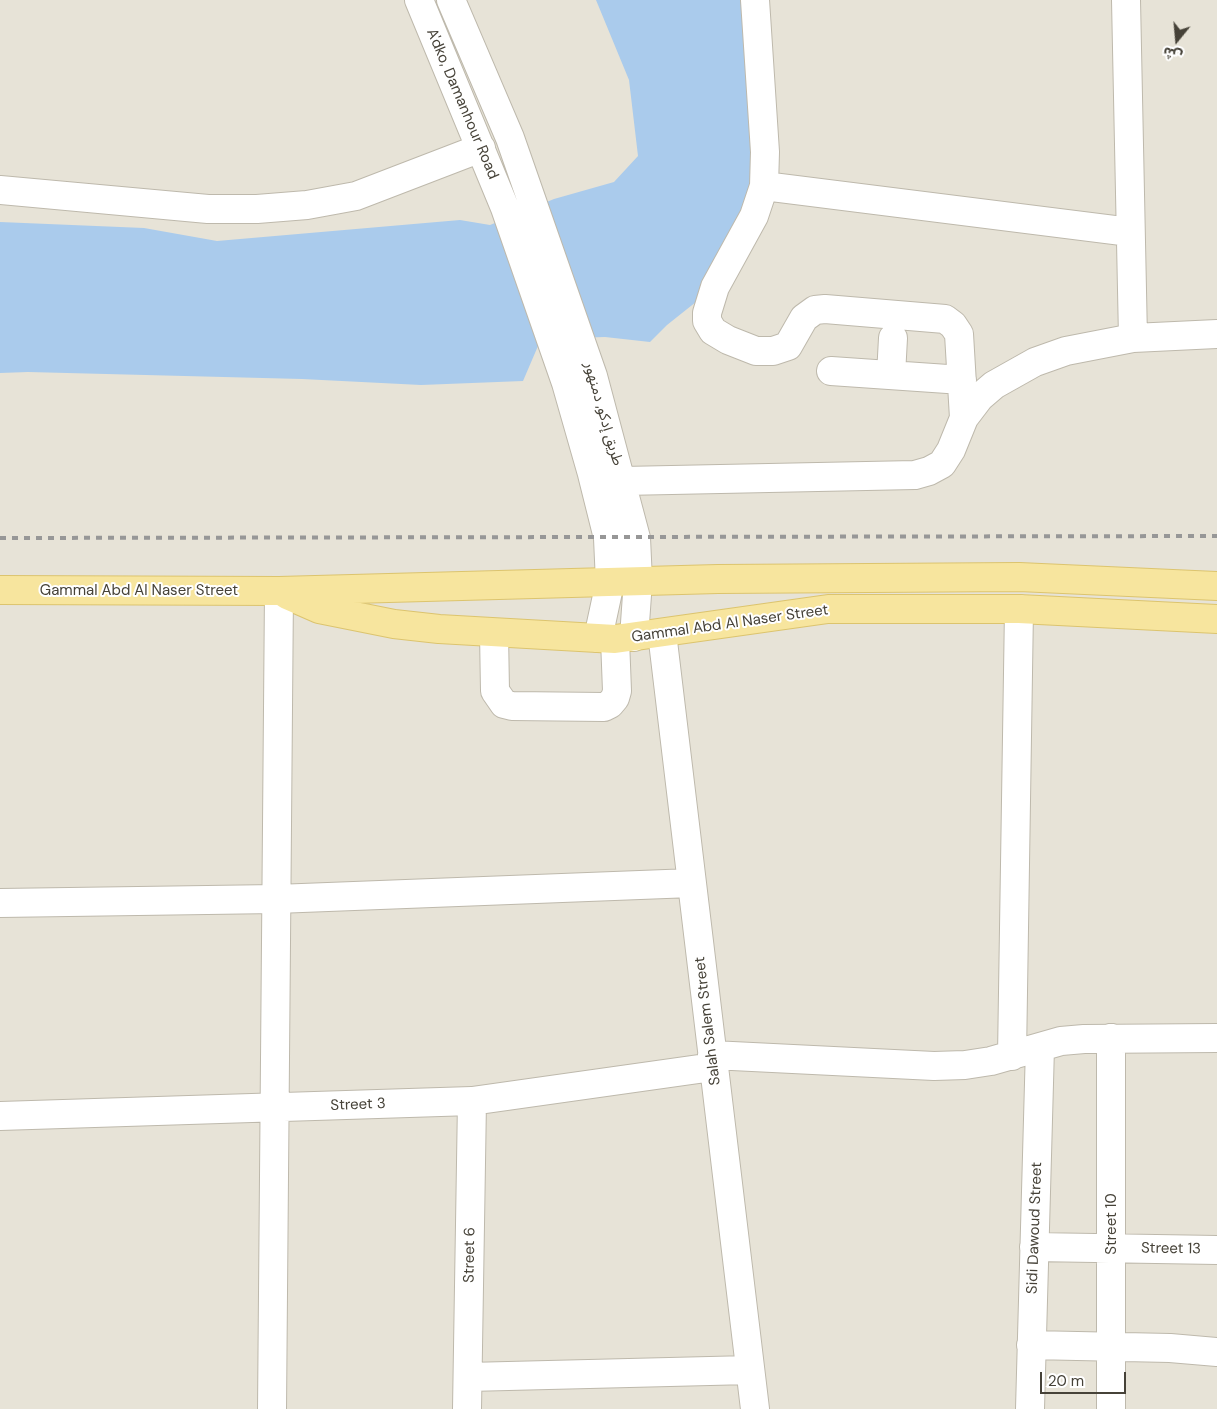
<!DOCTYPE html>
<meta charset="utf-8">
<style>
body{margin:0}
#map{position:relative;width:1217px;height:1409px;overflow:hidden;background:#f3f1e9;font-family:"DM Sans","Noto Sans Arabic",sans-serif}
canvas{display:block}
.north{position:absolute;left:1152px;top:15px;width:50px;height:50px;-webkit-text-stroke:4px #fff;paint-order:stroke;rotate:197deg;font-size:14px;font-weight:700;line-height:20px;text-align:center;color:#464238}
.north::after{content:'';display:block;margin:auto;width:18px;height:22px;background:#464238;clip-path:polygon(50% 0,100% 100%,50% 72%,0 100%)}
.scale{position:absolute;left:1040px;top:1372px;width:86px;height:22px;box-sizing:border-box;border:2px solid #464238;border-top:0;padding-left:6px;font-size:15px;line-height:18px;white-space:nowrap;color:#464238;-webkit-text-stroke:4px #fff;paint-order:stroke}
</style>
<div id="map">
<canvas width="1217" height="1409"></canvas>
<div class="north">ش</div>
<div class="scale">20 m</div>
</div>
<script>
const ctx = document.querySelector('canvas').getContext('2d');
ctx.lineJoin = 'round';
function paint(path, color) { ctx.fillStyle = color; ctx.fill(path, 'evenodd'); }
const poly = rows => new Path2D(rows.map(r => 'M' + r).join(''));
function trace(path, color, width, dash) { ctx.strokeStyle = color; ctx.lineWidth = width; ctx.lineCap = dash ? 'butt' : 'round'; ctx.setLineDash(dash || []); ctx.stroke(path); }
function drawText(font, color, halo, rows, align = 'center') {
  ctx.font = font + ' "DM Sans","Noto Sans Arabic",sans-serif'; ctx.lineWidth = 4; ctx.setLineDash([]); ctx.textBaseline = 'middle'; ctx.strokeStyle = halo; ctx.fillStyle = color; for (const [text, x, y, turn = 0] of rows) {
    ctx.save(); ctx.translate(x, y); ctx.rotate((+turn || 0) * Math.PI / 180); ctx.textAlign = isNaN(turn) ? turn : align; if (halo) ctx.strokeText(text, 0, 0); ctx.fillText(text, 0, 0); ctx.restore();
  }
}
paint(poly([
 [0,0,1217,0,1217,1409,0,1409]
]), '#e7e3d7');
paint(poly([
 [596,0,748,0,754,165,739,239,711,290,667,325,650,342,605,337,541,339,523,381,421,385,302,379,28,372,0,373,0,222,144,228,217,241,460,220,490,225,554,199,614,182,638,156,629,80]
]), '#aacbec');
const minor = poly([
 [419,0,505,208,566,383,592,474,608,538,610,582,598,638],
 [451,0,510,138,593,376,636,538,638,581,634,637],
 [755,0,765,152,764,186,754,216,715,287,707,313,707,321,713,331,728,340,756,351,773,351,788,346,804,318,815,310,825,309,945,319,953,325,959,334,964,418],
 [1126,0,1133,338],
 [764,186,1130,232],
 [0,190,208,209,257,209,307,205,356,196,481,148],
 [831,371,962,380],
 [891,375,893,338],
 [623,481,915,475,929,471,942,464,951,450,964,418,980,397,994,385,1035,362,1066,351,1133,338,1217,334],
 [494,633,495,691,504,704,512,706,604,707,610,704,615,698,617,691,615,639],
 [662,633,755,1409],
 [0,903,276,899,692,883],
 [1111,1038,1111,1409],
 [712,1055,934,1066,965,1065,991,1061,1061,1041,1084,1039,1217,1038],
 [1012,1056,1019,609],
 [0,1116,472,1101,713,1067],
 [1034,1247,1217,1250],
 [1031,1345,1170,1348,1217,1352],
 [468,1377,750,1370],
 [272,1409,279,591],
 [467,1409,472,1101],
 [1030,1409,1040,1047]
]);
const major = poly([
 [0,590,279,591,718,579,1019,577,1217,586],
 [287,595,319,609,394,624,439,629,615,639,828,609,1019,609,1217,619]
]);
trace(minor, '#beb9ac', 30);
trace(major, '#dcc46e', 30);
trace(minor, '#fff', 28);
trace(major, '#f7e59e', 28);
trace(poly([
 [0,538,1217,536]
]), '#979797', 4, [6, 6]);
drawText('15px', '#464238', '#fff', [
 ["A'dko, Damanhour Road",462,104,67],
 ["طريق إدكو, دمنهور",603,414,74],
 ["Gammal Abd Al Naser Street",139,591],
 ["Gammal Abd Al Naser Street",730,624,-8],
 ["Salah Salem Street",708,1021,-97],
 ["Street 3",358,1105,-2],
 ["Street 10",1112,1224,-90],
 ["Sidi Dawoud Street",1035,1228,-88],
 ["Street 13",1171,1249,1],
 ["Street 6",470,1255,-89]
]);
</script>
